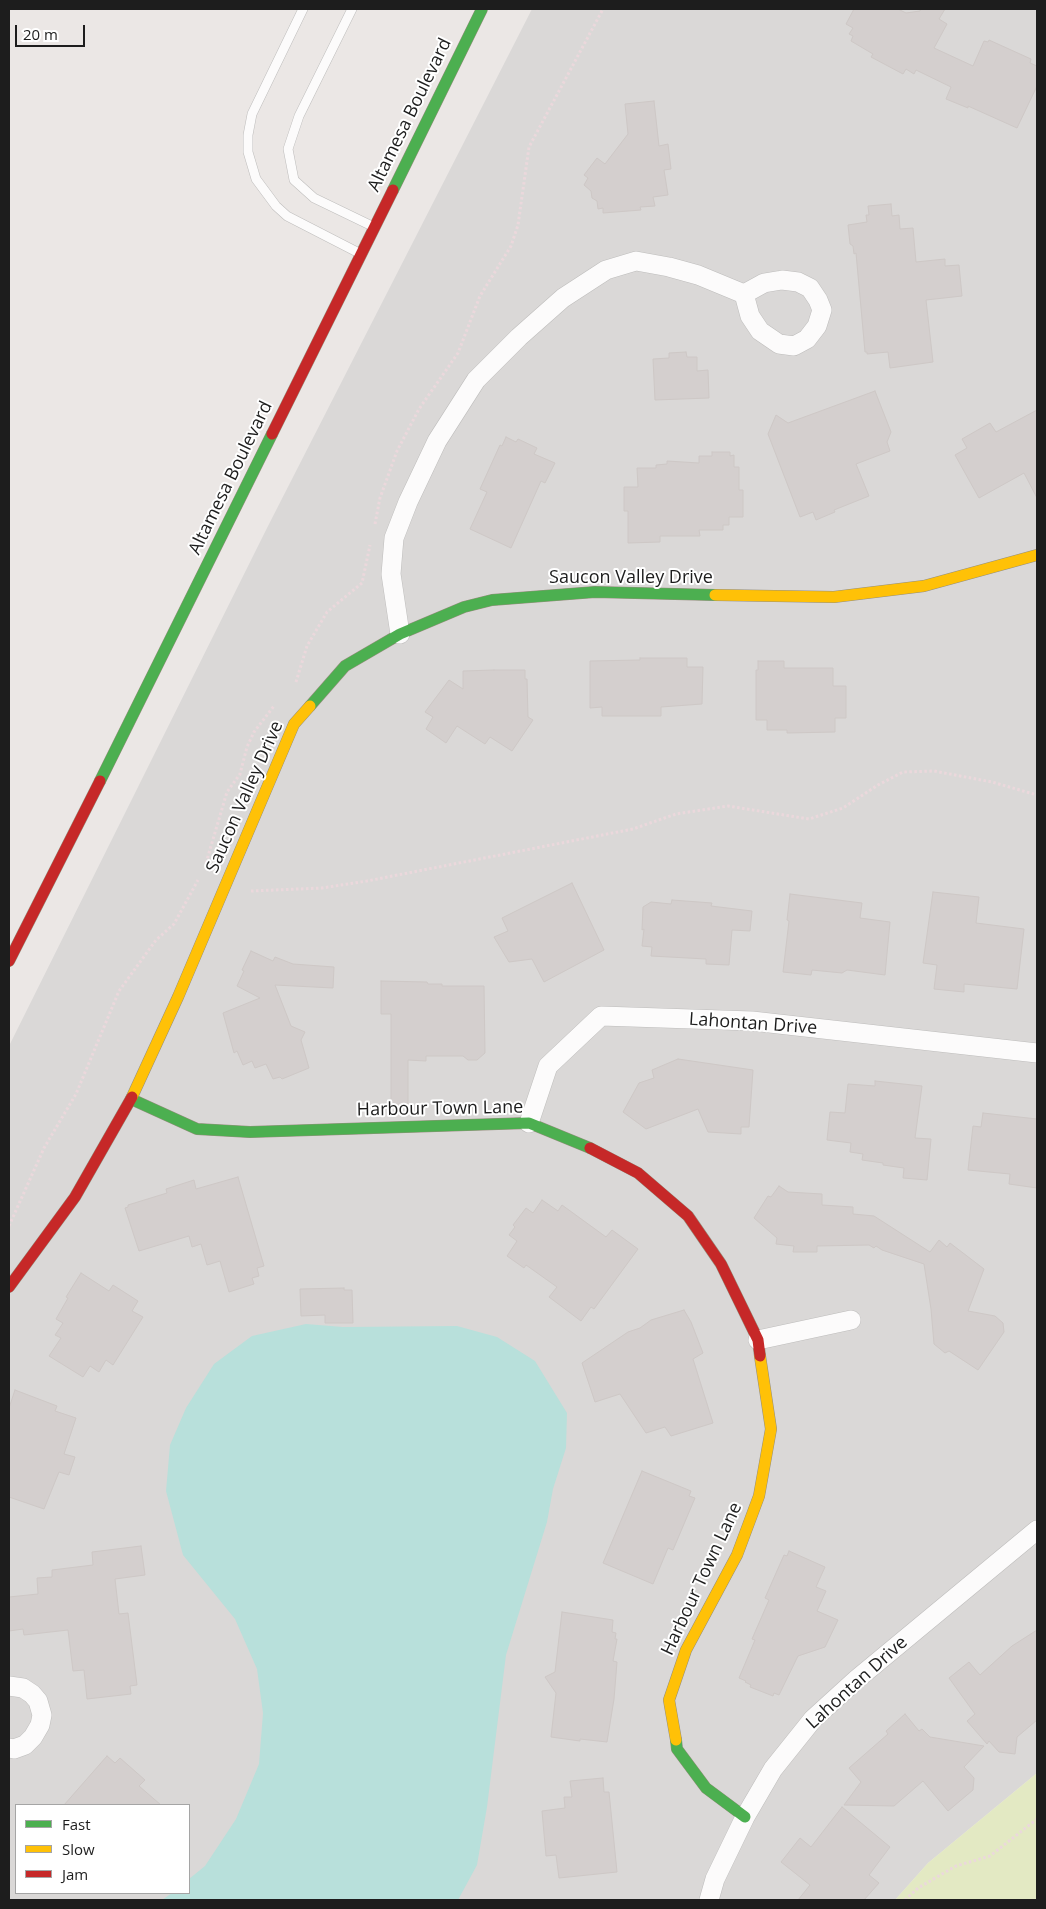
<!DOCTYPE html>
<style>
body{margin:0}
#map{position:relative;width:1046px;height:1909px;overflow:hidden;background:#ebe7e5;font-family:"Open Sans",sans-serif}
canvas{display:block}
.frame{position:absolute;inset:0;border:10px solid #1d1d1d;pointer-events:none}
.legend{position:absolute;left:15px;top:1804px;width:175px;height:90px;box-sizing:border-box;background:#fff;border:1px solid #a5a5a5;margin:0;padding:6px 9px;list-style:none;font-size:15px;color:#1d1d1d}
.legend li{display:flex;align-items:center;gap:10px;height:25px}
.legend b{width:25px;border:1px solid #a5a5a5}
.scale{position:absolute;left:15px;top:25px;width:70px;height:22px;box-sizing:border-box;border:2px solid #1d1d1d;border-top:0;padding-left:6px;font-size:15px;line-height:18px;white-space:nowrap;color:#1d1d1d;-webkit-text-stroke:4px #fff;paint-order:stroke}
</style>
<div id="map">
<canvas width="1046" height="1909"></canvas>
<div class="frame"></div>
<ul class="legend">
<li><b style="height:6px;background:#4caf50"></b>Fast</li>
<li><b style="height:6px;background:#ffc107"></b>Slow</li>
<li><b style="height:6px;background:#c62828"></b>Jam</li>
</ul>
<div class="scale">20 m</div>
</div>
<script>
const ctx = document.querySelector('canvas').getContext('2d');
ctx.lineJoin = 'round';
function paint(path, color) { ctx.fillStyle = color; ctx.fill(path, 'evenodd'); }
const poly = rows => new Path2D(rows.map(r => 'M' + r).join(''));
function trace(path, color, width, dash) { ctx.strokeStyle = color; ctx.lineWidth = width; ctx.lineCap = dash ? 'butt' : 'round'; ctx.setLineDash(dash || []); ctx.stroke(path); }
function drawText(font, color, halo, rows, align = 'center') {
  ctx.font = font + ' "Open Sans",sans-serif'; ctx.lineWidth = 4; ctx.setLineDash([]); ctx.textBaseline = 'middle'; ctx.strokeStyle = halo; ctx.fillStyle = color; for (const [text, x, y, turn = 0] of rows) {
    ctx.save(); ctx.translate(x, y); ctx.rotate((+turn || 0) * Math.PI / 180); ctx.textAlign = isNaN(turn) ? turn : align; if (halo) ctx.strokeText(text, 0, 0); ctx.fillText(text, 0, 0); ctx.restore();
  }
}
paint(poly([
 [532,9,1037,9,1037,1773,928,1863,895,1900,9,1900,9,1046,267,528],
 [16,1805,189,1805,189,1893,16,1893]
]), '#dad8d7');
paint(poly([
 [1037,1773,1037,1900,895,1900,928,1863]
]), '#e3e9c3');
paint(poly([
 [306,1324,343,1327,457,1326,497,1337,535,1361,567,1413,566,1448,553,1489,547,1522,506,1655,487,1807,477,1865,458,1900,162,1900,172,1893,189,1893,189,1879,205,1866,236,1819,259,1764,263,1713,257,1669,235,1619,183,1555,166,1491,170,1445,186,1408,214,1364,252,1336]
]), '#b8e0db');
const building = poly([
 [854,9,898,9,906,13,920,11,921,9,945,9,939,19,947,24,934,48,973,66,984,41,988,42,989,40,1031,59,1030,63,1037,66,1037,86,1017,128,968,106,968,108,946,99,951,87,916,70,914,74,906,69,903,74,871,57,873,54,851,41,853,36,849,34,853,28,846,24,854,9],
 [654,101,659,146,668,144,671,169,664,170,668,195,653,197,655,206,640,207,641,210,603,213,603,208,598,209,597,201,592,198,591,191,584,185,588,178,584,175,597,158,605,164,628,134,625,104,654,101],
 [891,204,892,216,899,215,900,229,913,228,916,262,945,259,945,266,959,265,962,296,926,300,933,362,890,368,888,352,867,354,867,352,865,352,856,253,854,254,853,246,850,244,848,225,867,222,866,215,869,215,868,206,891,204],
 [686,352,687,357,697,357,697,371,708,370,709,398,655,400,653,359,669,358,669,353,686,352],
 [875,391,891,432,887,442,890,451,856,464,869,496,834,510,835,512,816,520,813,512,800,517,768,434,776,415,788,423,875,391],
 [1037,410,1037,498,1024,473,979,498,955,455,967,448,962,439,990,423,996,432,1037,410],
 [506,437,516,442,518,439,537,448,534,454,555,463,545,483,541,481,511,548,470,529,487,492,480,489,500,445,502,446,506,437],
 [712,452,730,452,730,456,734,455,734,467,739,467,739,490,743,490,743,517,729,517,729,525,723,525,723,530,699,530,700,536,660,536,660,542,628,543,628,511,624,511,624,487,638,487,637,468,656,468,656,465,667,464,667,461,699,463,699,456,712,456,712,452],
 [640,658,687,658,687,667,703,667,702,704,661,707,661,716,602,716,602,707,590,708,590,661,640,660,640,658],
 [758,661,784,661,784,668,833,668,833,686,846,686,846,718,835,718,835,732,787,733,787,730,767,730,767,720,756,720,756,670,758,670,758,661],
 [494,670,525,670,525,679,527,679,528,717,533,720,512,751,490,737,485,744,457,726,446,743,426,729,433,717,425,712,449,680,463,689,463,671,494,670],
 [572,883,604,950,544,982,532,959,509,962,494,937,508,931,502,918,572,883],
 [933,892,979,897,976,923,1024,929,1017,989,964,984,964,992,934,989,937,965,923,963,933,892],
 [790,894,862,903,860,918,890,922,885,975,847,970,842,973,812,970,811,975,783,972,789,921,787,920,790,894],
 [672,900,712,903,711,906,752,911,750,931,732,930,729,965,706,964,706,959,651,956,652,947,642,946,644,929,642,930,643,907,651,902,671,904,672,900],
 [251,951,273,961,275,957,293,964,334,967,333,988,275,985,291,1026,305,1032,301,1040,309,1068,282,1079,280,1077,273,1079,266,1064,255,1068,252,1061,243,1065,237,1051,234,1053,223,1013,260,998,237,986,244,971,242,970,251,951],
 [381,981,427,982,428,984,442,984,442,986,484,986,485,1053,477,1060,468,1060,463,1056,426,1056,426,1061,408,1060,408,1106,391,1106,391,1014,381,1014,381,981],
 [678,1059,753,1070,749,1127,741,1127,741,1134,708,1132,698,1109,646,1129,623,1112,639,1083,654,1078,652,1070,678,1059],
 [875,1081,922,1086,915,1138,931,1139,927,1180,903,1178,904,1168,883,1165,883,1163,862,1160,863,1154,850,1152,851,1143,827,1140,830,1112,845,1113,848,1084,875,1086,875,1081],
 [983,1113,1037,1119,1037,1188,1009,1184,1010,1174,968,1170,973,1126,981,1127,983,1113],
 [238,1177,264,1266,257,1268,259,1276,252,1278,254,1284,229,1292,220,1261,207,1265,201,1244,192,1247,189,1236,139,1251,125,1208,128,1207,128,1205,167,1193,166,1189,194,1180,196,1189,238,1177],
 [779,1186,788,1192,822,1194,822,1205,853,1207,853,1214,874,1216,930,1252,939,1240,947,1247,950,1243,984,1269,968,1311,995,1316,1003,1323,1004,1332,978,1370,949,1351,945,1353,934,1344,931,1309,924,1264,882,1250,876,1246,874,1248,869,1245,817,1246,817,1252,793,1252,794,1246,776,1244,777,1238,754,1218,768,1196,771,1197,779,1186],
 [542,1200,558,1211,562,1205,606,1237,612,1230,638,1249,594,1309,591,1307,581,1321,549,1297,557,1287,526,1265,524,1268,507,1256,517,1241,509,1235,515,1227,513,1225,526,1208,533,1213,542,1200],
 [81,1273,109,1291,113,1285,138,1301,132,1311,143,1317,113,1365,106,1360,99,1372,90,1366,83,1377,49,1356,61,1338,55,1335,63,1323,56,1319,68,1298,66,1297,81,1273],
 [344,1288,344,1290,352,1290,353,1323,325,1323,325,1315,301,1316,300,1289,344,1288],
 [684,1310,691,1322,703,1353,693,1359,713,1423,671,1436,665,1427,646,1433,620,1394,595,1402,582,1363,628,1332,640,1328,651,1320,684,1310],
 [15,1390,57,1406,55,1411,76,1418,64,1454,75,1457,69,1475,59,1472,44,1509,9,1497,9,1408,15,1390],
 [642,1471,691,1491,689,1496,695,1498,673,1550,668,1548,653,1584,603,1563,642,1471],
 [141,1546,145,1575,115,1579,119,1614,128,1613,137,1685,130,1686,131,1694,87,1699,84,1670,73,1671,68,1630,24,1635,23,1629,9,1631,9,1597,38,1594,37,1578,52,1577,52,1570,93,1565,92,1552,141,1546],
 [789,1551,825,1567,816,1587,826,1591,817,1611,838,1620,825,1647,798,1656,779,1695,774,1693,773,1696,750,1687,751,1685,745,1682,746,1681,739,1678,755,1640,752,1639,769,1600,765,1598,784,1555,787,1556,789,1551],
 [562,1612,613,1620,612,1632,616,1633,615,1639,617,1639,613,1661,617,1662,614,1699,607,1742,580,1739,580,1741,551,1737,556,1693,545,1677,555,1672,562,1612],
 [1037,1630,1037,1720,1017,1737,1015,1754,999,1752,989,1741,987,1744,967,1721,975,1714,949,1678,969,1662,980,1675,1012,1646,1037,1630],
 [905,1714,919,1731,922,1729,930,1737,984,1746,964,1767,974,1778,973,1790,948,1811,923,1781,894,1806,844,1805,861,1782,849,1768,888,1734,886,1731,905,1714],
 [107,1756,115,1763,120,1758,145,1780,139,1786,161,1805,64,1805,107,1756],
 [603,1778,604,1792,609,1792,617,1872,559,1878,556,1855,546,1856,542,1811,565,1808,564,1797,572,1797,570,1781,603,1778],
 [842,1807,890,1847,869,1875,879,1883,864,1900,798,1900,810,1885,781,1862,800,1838,811,1847,842,1807]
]);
paint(building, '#d4cfce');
trace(building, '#cec8c6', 1);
const lane = poly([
 [303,9,252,114,248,135,248,152,256,179,276,206,287,216,359,253],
 [352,9,299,116,288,149,294,180,314,198,372,226]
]);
const street = poly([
 [782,280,798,282,810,288,818,300,822,310,817,326,807,339,794,346,779,344,760,331,750,316,744,294,764,283,782,280],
 [400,634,391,574,394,538,408,502,437,441,476,380,519,337,563,298,606,270,636,261,669,267,698,275,744,294],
 [529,1123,548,1066,601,1016,752,1021,1037,1053],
 [758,1340,851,1320],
 [9,1686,23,1688,32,1694,38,1701,42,1715,40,1725,33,1737,25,1745,14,1749,9,1748],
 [709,1900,715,1879,745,1817,773,1769,813,1719,857,1679,1037,1530]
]);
const fast = poly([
 [393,190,482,9],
 [310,706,345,666,400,634,464,607,492,600,595,592,715,595],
 [100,781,272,434],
 [131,1099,197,1129,250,1132,529,1123,590,1148],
 [676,1740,677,1749,706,1788,745,1817]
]);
const slow = poly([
 [715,595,834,597,924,586,1037,555],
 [132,1097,178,997,294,724,310,706],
 [676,1740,669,1700,686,1650,737,1555,759,1496,771,1429,760,1356]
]);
const jam = poly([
 [272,434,393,190],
 [9,961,100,781],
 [590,1148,638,1173,688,1216,721,1264,758,1340,760,1356],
 [9,1287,75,1197,132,1097]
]);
trace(lane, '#bebdbc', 10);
trace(street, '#bebdbc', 20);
trace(fast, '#958f7d', 12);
trace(slow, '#958f7d', 12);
trace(jam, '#958f7d', 12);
trace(poly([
 [375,524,380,498,397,451,419,409,458,353,480,296,511,246,518,225,529,147,603,9],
 [296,682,307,646,327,612,362,583,370,545],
 [206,863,227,792,240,774,247,747,254,732,274,706],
 [251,891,322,888,367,881,633,829,676,814,728,806,809,819,843,808,878,785,903,772,934,771,992,782,1037,795],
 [9,1226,44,1148,76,1094,119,991,156,940,174,924,198,880],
 [905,1900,918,1888,956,1866,990,1856,1037,1819]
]), '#ebd8dc', 3, [2.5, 2.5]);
trace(lane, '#fcfbfb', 9);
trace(street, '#fcfbfb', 19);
trace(fast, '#4caf50', 11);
trace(slow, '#ffc107', 11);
trace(jam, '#c62828', 11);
drawText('18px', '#1d1d1d', '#fff', [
 ["Altamesa Boulevard",410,115,-64],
 ["Altamesa Boulevard",231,478,-64],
 ["Saucon Valley Drive",631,578],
 ["Saucon Valley Drive",245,797,-66],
 ["Lahontan Drive",753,1024,4],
 ["Harbour Town Lane",440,1109,-1],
 ["Harbour Town Lane",702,1579,-65],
 ["Lahontan Drive",857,1683,-42]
]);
</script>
